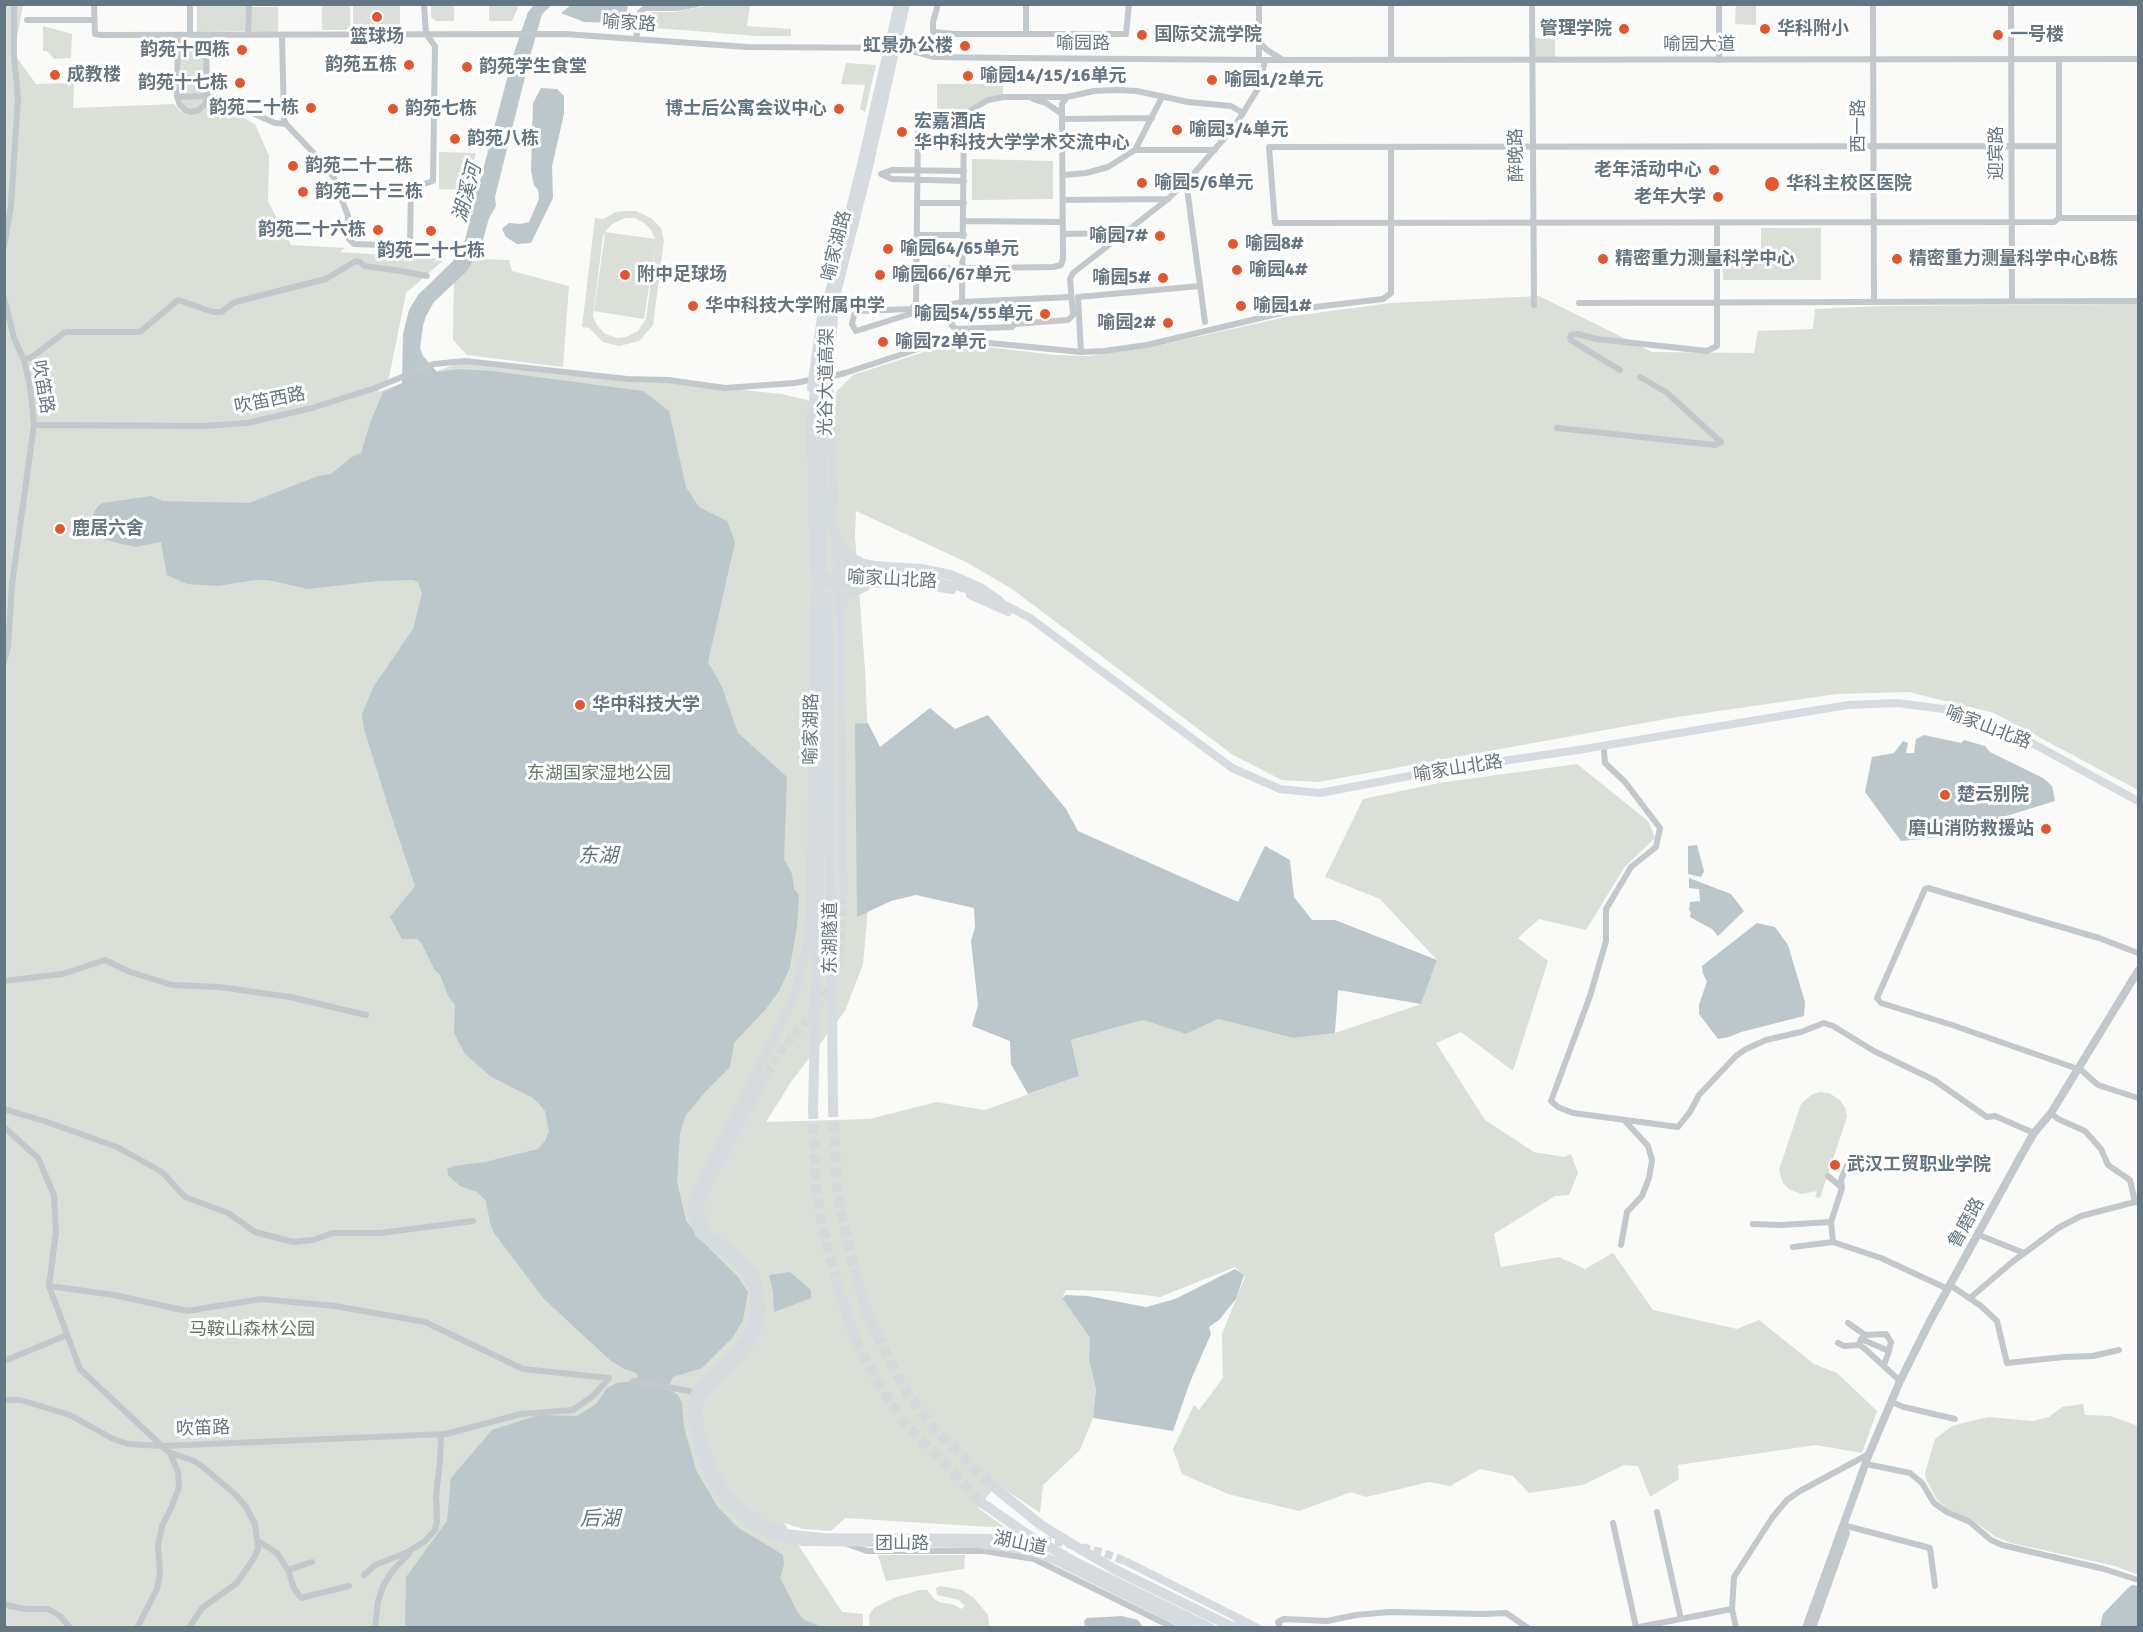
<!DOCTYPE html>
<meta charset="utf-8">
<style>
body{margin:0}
#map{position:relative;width:2143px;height:1632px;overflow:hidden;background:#fafaf8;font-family:Signika,sans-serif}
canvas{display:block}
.frame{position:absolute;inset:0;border:6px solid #657683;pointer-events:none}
</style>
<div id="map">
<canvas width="2143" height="1632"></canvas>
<div class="frame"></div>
</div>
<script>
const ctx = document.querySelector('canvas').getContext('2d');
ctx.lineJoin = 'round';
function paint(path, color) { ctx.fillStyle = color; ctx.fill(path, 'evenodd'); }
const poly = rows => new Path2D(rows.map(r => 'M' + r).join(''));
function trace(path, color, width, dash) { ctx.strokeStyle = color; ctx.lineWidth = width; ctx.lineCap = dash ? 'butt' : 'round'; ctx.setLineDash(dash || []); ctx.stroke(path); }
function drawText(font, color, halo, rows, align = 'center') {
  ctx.font = font + ' Signika,"Noto Sans SC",sans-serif'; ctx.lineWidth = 6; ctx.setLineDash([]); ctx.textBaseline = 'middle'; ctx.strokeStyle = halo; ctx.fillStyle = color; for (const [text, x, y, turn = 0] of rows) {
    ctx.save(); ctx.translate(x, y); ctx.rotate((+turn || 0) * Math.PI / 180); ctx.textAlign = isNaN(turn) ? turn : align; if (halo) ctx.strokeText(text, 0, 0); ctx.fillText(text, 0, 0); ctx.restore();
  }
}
paint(poly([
 [4,5,23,5,14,54,36,84,74,83,73,108,174,104,180,111,192,115,202,111,209,101,255,124,269,156,268,201,291,245,345,248,340,252,445,259,406,293,389,378,381,385,378,392,465,361,781,394,807,400,835,416,836,392,853,375,927,351,952,347,979,346,1055,355,1088,356,1147,348,1286,317,1391,303,1539,296,1652,352,1754,353,1758,331,1813,329,1815,309,1881,306,2138,304,2138,790,1994,713,1909,692,1837,694,1677,717,1318,782,1282,780,1233,755,1012,589,966,562,856,511,855,536,865,670,873,851,863,964,845,1011,791,1082,766,1122,870,1119,936,1102,985,1110,1079,1076,1071,1040,1143,1020,1186,1034,1218,1019,1293,1038,1335,1033,1421,1004,1437,960,1380,899,1325,877,1363,799,1439,783,1577,764,1648,821,1655,838,1624,868,1586,930,1539,919,1518,938,1548,961,1513,1071,1461,1032,1436,1043,1485,1120,1534,1152,1564,1157,1571,1154,1578,1173,1569,1195,1555,1196,1494,1234,1501,1267,1559,1257,1585,1269,1613,1253,1653,1310,1737,1329,1759,1320,1814,1364,1837,1373,1877,1411,1862,1453,1816,1445,1678,1465,1679,1479,1650,1497,1638,1466,1624,1465,1583,1485,1529,1493,1513,1476,1480,1469,1450,1486,1429,1482,1366,1497,1351,1492,1299,1511,1228,1494,1182,1474,1173,1449,1194,1405,1199,1410,1223,1378,1222,1334,1245,1277,1235,1267,1160,1297,1112,1291,1066,1290,1062,1298,1090,1338,1089,1359,1096,1389,1093,1418,1080,1450,1043,1485,1040,1513,997,1484,978,1508,1006,1528,845,1518,831,1531,803,1529,784,1523,842,1612,863,1614,863,1627,5,1627],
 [322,5,350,5,350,30,322,30],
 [353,5,400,5,400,30,353,30],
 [431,5,454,5,454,21,436,21,431,17],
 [489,5,519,5,512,21,489,21],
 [750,5,747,26,791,29,791,36,758,36,642,27,644,15,648,12,675,12,711,5],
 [1736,5,1756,5,1756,25,1735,24],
 [197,6,246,6,245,31,197,32],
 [250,7,278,7,278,32,250,33],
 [43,26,72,34,71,58,54,59,47,51,43,51],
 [1535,38,1555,39,1555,57,1535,58],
 [180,51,204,51,204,98,200,106,195,109,188,109,182,105],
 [846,63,876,65,865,112,860,109,865,85,841,84],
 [937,84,1003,84,1003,95,988,97,965,110,937,110],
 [439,152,476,153,465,190,439,189],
 [972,159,1053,161,1053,199,972,200],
 [626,211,636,211,651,218,661,228,664,240,653,325,639,341,619,346,603,342,589,328,582,327,595,218,603,219,616,212],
 [625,218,635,218,644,223,651,230,655,239,605,232,612,224],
 [605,234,594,311,644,319,656,242,646,319,638,331,626,337,617,338,605,334,597,325,593,316,603,236],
 [1761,228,1821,228,1821,280,1723,280,1723,262,1761,262],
 [476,259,509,260,512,271,569,286,563,367,467,355,453,340,454,275],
 [1820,1092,1829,1093,1840,1100,1845,1108,1847,1117,1820,1198,1815,1197,1817,1191,1801,1194,1789,1189,1783,1183,1779,1170,1801,1104,1811,1095],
 [2083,1404,2085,1415,2111,1416,2138,1426,2138,1575,2115,1566,2011,1543,1996,1537,1974,1521,1948,1509,1937,1500,1926,1479,1925,1473,1935,1439,1952,1426,1988,1417,2033,1421,2049,1417,2062,1407],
 [878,1555,965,1555,964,1569,886,1581],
 [940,1586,962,1590,974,1598,988,1615,989,1624,988,1627,870,1627,869,1615,874,1608,894,1598,919,1590,927,1590,934,1599,939,1602,955,1605,961,1609,965,1606,959,1600,937,1595,936,1588]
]), '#dadfd7');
paint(poly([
 [534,5,552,5,542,14,531,53,495,197,496,206,489,218,481,247,467,271,434,302,426,316,423,326,420,348,423,356,437,372,459,369,492,371,643,391,669,411,686,487,699,507,727,521,735,542,708,662,722,687,738,733,787,777,784,859,792,874,794,889,799,895,797,926,790,967,779,991,765,1010,734,1043,730,1067,705,1092,686,1115,680,1133,677,1181,686,1221,703,1242,738,1277,748,1292,743,1320,733,1337,702,1368,673,1377,668,1388,678,1395,682,1403,684,1427,696,1470,717,1506,737,1527,783,1555,784,1564,780,1578,798,1613,804,1620,823,1627,405,1627,406,1577,447,1521,451,1478,492,1430,539,1415,577,1416,596,1404,607,1388,617,1383,633,1381,638,1377,636,1373,624,1369,610,1360,544,1299,494,1233,490,1223,486,1201,477,1192,460,1186,448,1175,447,1169,454,1166,485,1162,538,1149,545,1141,549,1131,545,1111,540,1105,533,1098,490,1076,465,1054,454,1033,455,1005,448,996,440,975,434,969,422,944,417,939,402,939,390,917,415,886,389,809,364,729,362,714,374,686,413,629,422,594,418,582,413,580,378,581,308,589,267,580,254,580,218,586,187,584,167,575,161,542,136,547,117,543,103,539,93,529,94,512,99,505,103,503,151,496,163,501,249,503,318,476,331,474,352,457,361,453,370,423,383,392,402,383,403,334,409,310,418,295,454,260,465,240,472,212,472,201,478,189,513,56,528,12],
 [571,5,628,5,625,23,584,22,561,13],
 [541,88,557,89,564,96,564,114,552,166,553,198,531,243,517,244,506,237,502,229,509,223,520,224,529,222,539,199,538,190,534,185,531,171,533,103],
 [930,708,955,729,988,715,1066,809,1078,831,1238,902,1265,846,1290,860,1294,897,1312,920,1335,920,1437,960,1421,1004,1338,990,1335,1033,1293,1038,1218,1019,1186,1034,1143,1020,1071,1040,1079,1076,1028,1094,1011,1064,1010,1041,972,1026,978,1005,971,941,975,927,974,908,916,895,891,901,857,917,855,724,868,723,880,747],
 [1924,735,1961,743,1964,740,1985,746,1990,752,2043,778,2052,786,2055,801,1993,820,1980,833,1901,841,1865,792,1872,757,1894,753,1903,741,1908,743,1906,753,1914,753,1916,739],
 [1697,845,1704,871,1701,877,1688,874,1688,846],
 [1689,878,1731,894,1744,911,1718,936,1712,929,1690,917,1691,912,1689,910,1690,902,1700,901,1699,889,1689,888],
 [1757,923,1775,927,1788,945,1805,1002,1804,1016,1741,1032,1729,1037,1718,1039,1699,1014,1699,1005,1707,981,1703,974,1702,966],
 [1235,1269,1244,1275,1236,1299,1219,1320,1209,1327,1211,1334,1190,1382,1173,1431,1093,1418,1096,1389,1089,1359,1090,1338,1062,1298,1066,1295,1088,1296,1146,1307,1175,1299],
 [790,1272,811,1290,811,1298,774,1312,773,1291,769,1275],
 [2132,1585,2138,1586,2138,1627,2100,1627,2103,1614,2128,1588],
 [1122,1616,1138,1620,1143,1627,1085,1627,1084,1621,1087,1618]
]), '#bbc7cb');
trace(poly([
 [767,1074,782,1049,811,1016,830,986,837,964,842,935,843,896],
 [1007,1538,1050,1541,1070,1544],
 [1082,1547,1104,1553,1127,1562]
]), '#d5d9db', 8, [8, 4]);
trace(poly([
 [833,1107,837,1185,842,1218,855,1272],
 [813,1109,816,1186,821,1220,836,1280],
 [877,1334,891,1364,909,1396,933,1427,994,1487],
 [855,1340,887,1398,903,1421,982,1503]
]), '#d5d9db', 10, [10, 5]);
trace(poly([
 [94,4,95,34,101,35,565,34,747,47,901,48,934,57,1012,58,1259,60,2138,59],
 [190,4,190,35],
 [938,4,933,22,933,32,955,34,1126,34,1129,4],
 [1026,4,1026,34],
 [1259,4,1259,60],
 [1532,4,1534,305],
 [1719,4,1719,60],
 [1873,4,1874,301],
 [2011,4,2012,301],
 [27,20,94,20],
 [178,35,177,97,180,105,185,110,191,112,199,110,205,104,207,96,206,35],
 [248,35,249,4],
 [282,36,284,119,286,124,325,165,334,178,348,216,349,239,354,244,410,246,411,188,433,181,435,46,426,34,424,4],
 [636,39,640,12,645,8,677,8,698,4],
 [1259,42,1267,50,1283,60],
 [2059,59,2059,218],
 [1391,60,1391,4],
 [177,97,207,96,225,101,275,123,286,124],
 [1033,99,1046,103,1062,114,1062,104,1067,97],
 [1062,119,1152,118],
 [918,137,964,137],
 [964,141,1063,141],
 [2059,146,1269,147,1275,223,2054,222,2059,218,2138,218],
 [1135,150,1215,150],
 [1063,175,1086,173,1108,167,1135,150,1162,97],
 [964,181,892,179,881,174,892,170,964,171],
 [1186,181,1205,322],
 [1063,200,1168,199],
 [917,203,964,203],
 [964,221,1063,222],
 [1063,234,1126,233],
 [917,235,964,235],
 [4,247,11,205,18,98,14,56,14,4],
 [917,269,1053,267,1061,265,1063,259,1062,114],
 [1071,297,962,302,924,310,919,308,916,304,918,119,923,114,933,113,964,114,988,100,1004,97,1067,97,1094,91,1116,90,1137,91,1188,102,1231,106,1243,113],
 [4,298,14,338,24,360,30,386,34,425,12,584,8,647,4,662],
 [1015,301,1015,324],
 [962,302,964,114],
 [1579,303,2138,301],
 [916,304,911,309,860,311,854,315,852,324,856,331,923,310],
 [951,305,952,326,957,329,1012,327,1015,324,1068,320,1073,315,1070,279,1073,273,1168,199,1196,171,1234,127,1243,113,1259,87,1265,60],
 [1081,352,1078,297,1200,286],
 [24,360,32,357,65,332,140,332,178,300,213,312,221,312,235,302,326,279,356,261,360,262,364,266,401,271,427,276],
 [1620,370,1572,341,1570,339,1571,335,1577,334,1597,339,1707,351,1717,346,1717,223],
 [825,378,845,373,921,348,946,342,969,341,1081,352,1104,351,1147,345,1298,309,1383,299,1391,293,1391,147],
 [34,425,203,426,247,423,312,408,375,388,434,364,465,361,627,379,668,380,725,388,795,383,815,379],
 [1557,428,1715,445,1721,442,1666,392,1640,377],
 [1604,751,1605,763,1625,782,1660,828,1656,847,1631,867,1606,909,1606,941,1590,996,1551,1101,1558,1107,1573,1113,1678,1127,1690,1112,1699,1095,1736,1056,1746,1049,1766,1040,1801,1032,1824,1023,1833,1026,1874,1051,1934,1080,1987,1117,1995,1116,2034,1133],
 [4,981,63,974,105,960,130,972,172,985,219,987,290,997,366,1015],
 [2079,1068,2098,1085,2138,1098],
 [2078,1069,1952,1025,1881,1003,1877,998,1925,889,1928,888,2099,938,2138,953],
 [4,1109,47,1122,117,1147,162,1172,185,1197,228,1213,255,1232,293,1242,313,1240,333,1233,380,1233,473,1221],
 [2051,1113,2058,1119,2085,1131,2101,1149,2108,1165,2130,1180,2135,1202,2136,1202],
 [4,1127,38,1158,54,1195,56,1232,49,1286,80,1369,162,1446,446,1434,521,1414,573,1410,594,1395,609,1378,523,1369,425,1322,335,1306,261,1299,187,1311,114,1295,49,1286],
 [1828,1176,1842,1188,1831,1222],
 [1842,1188,1841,1180,1849,1161],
 [1753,1224,1780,1225,1831,1222,1833,1242],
 [1979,1235,2024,1253],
 [1621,1245,1627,1212,1642,1196,1649,1178,1652,1160,1648,1146,1626,1122],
 [1793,1247,1833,1242,1881,1258,1948,1289],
 [1950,1285,1981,1306,1997,1321,2007,1363,2064,1357,2093,1356,2119,1350],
 [1970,1298,2011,1263,2058,1228,2081,1216,2135,1202],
 [1848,1323,1865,1335],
 [1861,1339,1865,1335,1886,1334,1891,1342,1889,1351],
 [1838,1343,1844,1346,1859,1345,1864,1348,1900,1381],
 [1859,1345,1861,1339,1889,1351,1884,1365],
 [4,1361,67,1335],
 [633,1381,695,1392],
 [4,1400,20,1400,70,1415,113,1439,128,1444,162,1446,169,1452,194,1461,203,1467,236,1495,246,1507,255,1524,258,1549,254,1558,237,1583,202,1608,189,1628],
 [1891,1402,1904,1407,1955,1419],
 [1866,1464,1910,1473,1922,1483,1934,1503,1947,1512,1970,1522,1991,1540,2002,1545,2104,1569,2138,1580],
 [1657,1512,1681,1619],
 [1613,1523,1636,1627],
 [1843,1525,1930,1548,1935,1586],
 [258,1541,277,1553,288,1570,294,1588,301,1598,349,1586],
 [847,1544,867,1551,984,1551,1034,1559,1174,1628],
 [288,1570,312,1562],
 [364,1575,375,1565,408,1552,425,1541,435,1530,437,1521,436,1496,440,1462,441,1435],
 [4,1603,10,1606,26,1609,48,1609,60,1616,70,1628],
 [137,1628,157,1589,160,1572,158,1546,162,1526,172,1506,179,1487,178,1472,170,1453],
 [375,1628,378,1601,384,1584,394,1569,409,1554],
 [1280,1628,1278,1622,1284,1619,1327,1621,1356,1615,1390,1612,1483,1614,1506,1613,1528,1628],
 [1634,1628,1732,1609],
 [1736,1628,1732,1609,1734,1577,1772,1518,1787,1500,1800,1491,1869,1454]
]), '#c3c8cc', 6);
trace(poly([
 [1806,1628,1869,1454,1900,1381,1930,1321,2023,1152,2034,1133,2051,1113,2138,971],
 [1812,1628,1846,1533]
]), '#c3c8cc', 8);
trace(poly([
 [811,388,821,317],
 [811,448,815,584,810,911,806,952,796,989,785,1016,694,1197,692,1210,694,1222,699,1234,727,1255,745,1273,753,1288,755,1307,752,1323,744,1340,695,1392,691,1415,696,1441,712,1483,727,1503,749,1523,769,1534,804,1542,977,1544,1026,1550,1056,1561,1190,1628],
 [834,503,829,377,836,297,868,171,906,4],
 [836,540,840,614,843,896],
 [839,556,844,564,851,568,877,572],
 [817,577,903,577,937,581,980,593],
 [816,584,918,584,952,590],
 [970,595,1008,612],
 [994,599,1030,618,1232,768,1280,789,1320,793,1441,770,1578,750,1787,715,1848,705,1897,703,1951,710,2032,743,2138,801],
 [842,608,844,599,848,595,866,587],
 [767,1074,701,1199,701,1223,709,1234,737,1254,754,1274,758,1284,762,1305,760,1323,752,1340,740,1358,705,1394,698,1405,699,1426,713,1470,723,1486,740,1506,761,1522,785,1533,822,1537,1007,1538],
 [1127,1562,1258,1628]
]), '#d6dbdf', 8);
trace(poly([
 [811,454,811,424,816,382],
 [828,495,833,531,839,545,849,557,864,564,875,566,921,569,951,575,980,588,999,601],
 [828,598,833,1107],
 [813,1109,821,769,822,388,825,326,829,296,861,169,899,4],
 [855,1272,868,1316,877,1334],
 [836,1280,855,1340],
 [994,1487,1041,1525,1080,1549,1116,1570,1234,1628],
 [982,1503,1030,1536,1075,1562,1210,1628],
 [1238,1619,1251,1628]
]), '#d6dbdf', 10);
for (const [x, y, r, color] of [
 [377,17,6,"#e4572e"],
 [1624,29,6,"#e4572e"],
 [1765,29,6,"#e4572e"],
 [1142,35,6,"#e4572e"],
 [1998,35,6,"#e4572e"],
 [965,46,6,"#e4572e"],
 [242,50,6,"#e4572e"],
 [409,65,6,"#e4572e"],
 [467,67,6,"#e4572e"],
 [55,75,6,"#e4572e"],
 [968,76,6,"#e4572e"],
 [1212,80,6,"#e4572e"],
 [240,83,6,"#e4572e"],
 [311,108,6,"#e4572e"],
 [393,109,6,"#e4572e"],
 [839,109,6,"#e4572e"],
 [1177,130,6,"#e4572e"],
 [902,132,6,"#e4572e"],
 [455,139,6,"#e4572e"],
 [293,166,6,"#e4572e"],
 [1714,170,6,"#e4572e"],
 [1142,183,6,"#e4572e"],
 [1772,184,8,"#e4572e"],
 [303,192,6,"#e4572e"],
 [1718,197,6,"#e4572e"],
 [378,230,6,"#e4572e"],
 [431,231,6,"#e4572e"],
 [1160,236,6,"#e4572e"],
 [1233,244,6,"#e4572e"],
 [888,249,6,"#e4572e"],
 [1603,259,6,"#e4572e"],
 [1897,259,6,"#e4572e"],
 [1237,270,6,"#e4572e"],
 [625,275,6,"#e4572e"],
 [880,275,6,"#e4572e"],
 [1163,278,6,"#e4572e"],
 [693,306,6,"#e4572e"],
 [1241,306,6,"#e4572e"],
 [1045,314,6,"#e4572e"],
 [1168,323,6,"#e4572e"],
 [883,342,6,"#e4572e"],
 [60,529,6,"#e4572e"],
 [580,705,6,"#e4572e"],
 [1945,795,6,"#e4572e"],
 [2046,829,6,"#e4572e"],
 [1835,1165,6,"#e4572e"]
]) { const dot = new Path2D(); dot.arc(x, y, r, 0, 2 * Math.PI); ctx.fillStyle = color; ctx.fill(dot); trace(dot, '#fff', 2); }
drawText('18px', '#657683', '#fff', [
 ["喻家路",629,24,4],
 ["喻园路",1083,44],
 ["喻园大道",1699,45],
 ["西一路",1859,126,-90],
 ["迎宾路",1997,153,-90],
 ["醉晚路",1517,155,-91],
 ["喻家湖路",837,246,-76],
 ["光谷大道高架",827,382,-89],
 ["吹笛路",42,387,80],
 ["吹笛西路",270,401,-11],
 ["喻家山北路",892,580,3],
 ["喻家山北路",1988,728,21],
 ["喻家湖路",812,729,-89],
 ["喻家山北路",1458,769,-9],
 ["东湖隧道",831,938,-90],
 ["鲁磨路",1967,1223,-61],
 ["吹笛路",203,1429,-2],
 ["团山路",902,1544],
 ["湖山道",1020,1544,12]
]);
drawText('bold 18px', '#657683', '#fff', [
 ["管理学院",1612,29,"right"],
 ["华科附小",1777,29],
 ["国际交流学院",1154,35],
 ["一号楼",2010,35],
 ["篮球场",377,37,"center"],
 ["虹景办公楼",953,46,"right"],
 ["韵苑十四栋",230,50,"right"],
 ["韵苑五栋",397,65,"right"],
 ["韵苑学生食堂",479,67],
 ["成教楼",67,75],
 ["喻园14/15/16单元",980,76],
 ["喻园1/2单元",1224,80],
 ["韵苑十七栋",228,83,"right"],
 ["韵苑二十栋",299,108,"right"],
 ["韵苑七栋",405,109],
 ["博士后公寓会议中心",827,109,"right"],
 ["宏嘉酒店",914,122],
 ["华中科技大学学术交流中心",914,143],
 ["喻园3/4单元",1189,130],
 ["韵苑八栋",467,139],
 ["韵苑二十二栋",305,166],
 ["老年活动中心",1702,170,"right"],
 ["喻园5/6单元",1154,183],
 ["华科主校区医院",1786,184],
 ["韵苑二十三栋",315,192],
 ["老年大学",1706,197,"right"],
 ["韵苑二十六栋",366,230,"right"],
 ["喻园7#",1148,236,"right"],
 ["喻园8#",1245,244],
 ["喻园64/65单元",900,249],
 ["韵苑二十七栋",431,251,"center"],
 ["精密重力测量科学中心",1615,259],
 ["精密重力测量科学中心B栋",1909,259],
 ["喻园4#",1249,270],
 ["附中足球场",637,275],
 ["喻园66/67单元",892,275],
 ["喻园5#",1151,278,"right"],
 ["华中科技大学附属中学",705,306],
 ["喻园1#",1253,306],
 ["喻园54/55单元",1033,314,"right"],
 ["喻园2#",1156,323,"right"],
 ["喻园72单元",895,342],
 ["鹿居六舍",72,529],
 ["华中科技大学",592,705],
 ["楚云别院",1957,795],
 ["磨山消防救援站",2034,829,"right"],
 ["武汉工贸职业学院",1847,1165]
], 'left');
drawText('18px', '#687a64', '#fff', [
 ["东湖国家湿地公园",599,774],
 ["马鞍山森林公园",252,1330]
]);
drawText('italic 20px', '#60757c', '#fff', [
 ["湖溪河",468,193,-75],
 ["东湖",598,857],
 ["后湖",600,1520]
]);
</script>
